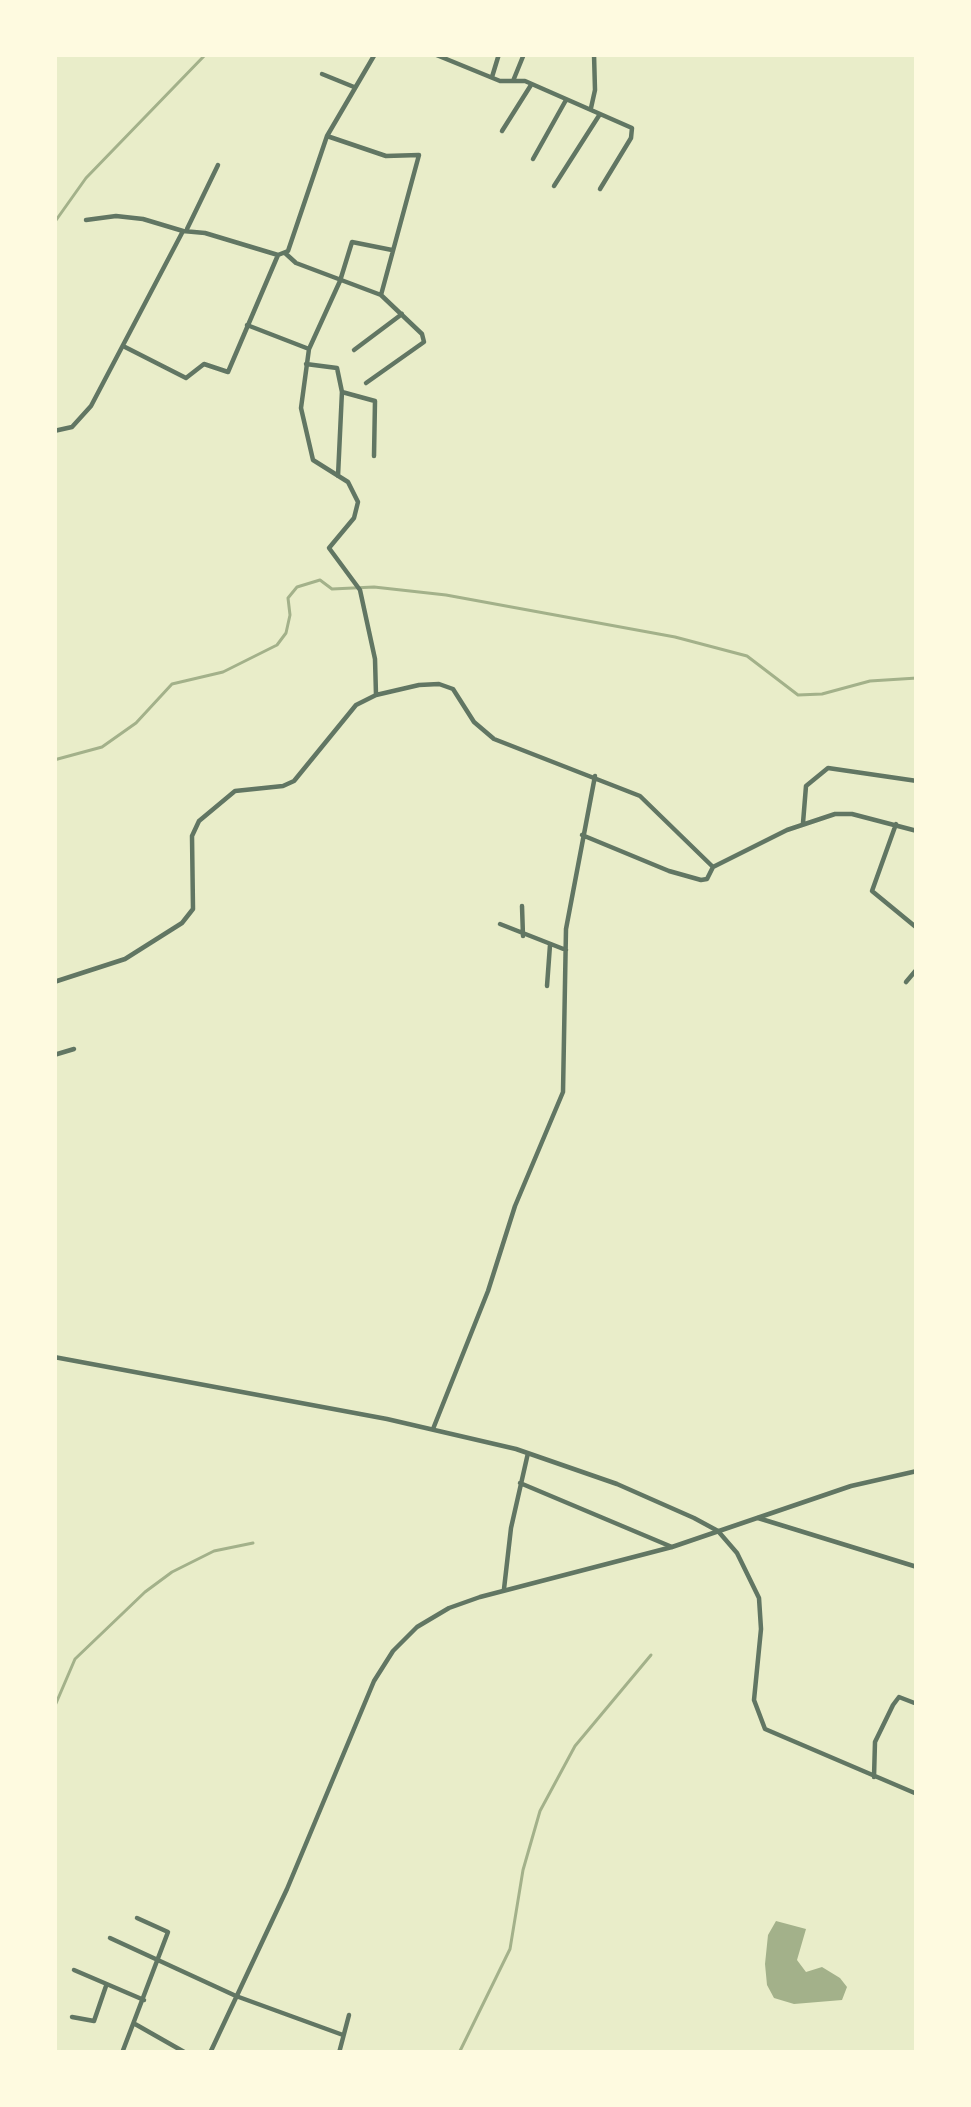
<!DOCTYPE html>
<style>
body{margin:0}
#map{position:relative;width:971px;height:2107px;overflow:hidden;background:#e9edc9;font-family:Ubuntu,sans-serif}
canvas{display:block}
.frame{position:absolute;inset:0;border:57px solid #fefae0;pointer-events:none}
</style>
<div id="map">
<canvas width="971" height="2107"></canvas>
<div class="frame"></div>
</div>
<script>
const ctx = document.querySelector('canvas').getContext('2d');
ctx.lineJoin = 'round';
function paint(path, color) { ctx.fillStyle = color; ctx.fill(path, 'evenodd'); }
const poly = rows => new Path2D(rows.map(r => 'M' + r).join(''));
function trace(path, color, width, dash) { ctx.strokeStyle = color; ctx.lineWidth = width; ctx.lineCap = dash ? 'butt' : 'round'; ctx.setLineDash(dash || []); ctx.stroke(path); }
paint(poly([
 [776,1921,806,1929,797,1960,806,1972,822,1967,840,1978,847,1987,842,2000,794,2004,774,1998,767,1985,765,1964,768,1935]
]), '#a3b18a');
trace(poly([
 [54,223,86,178,206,54],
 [54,760,102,747,136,723,172,684,223,672,277,645,286,633,290,615,288,598,297,587,320,580,332,589,374,587,446,595,675,637,747,656,798,695,822,694,870,681,917,678],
 [54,1708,75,1659,145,1592,172,1572,214,1551,253,1543],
 [459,2053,510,1949,523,1870,540,1811,575,1746,651,1655]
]), '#a3b18a', 3);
trace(poly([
 [434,54,500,81,525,81,632,128,631,138,600,189],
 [322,74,354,87],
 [492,77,499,54],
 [513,81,524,54],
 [591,108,595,90,594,54],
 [502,131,531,85],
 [327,136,386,156,419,155,381,295],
 [533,159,566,100],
 [554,186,600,114],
 [86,220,116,216,143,219,183,231],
 [187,229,218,165],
 [285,253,296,263,381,295,422,334,424,342,366,383],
 [247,325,309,349],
 [125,347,186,378,204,364,228,372,278,255],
 [354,350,402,314],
 [306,364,337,368,342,392,375,401,374,456],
 [54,431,72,427,91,406,183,231,205,233,278,255,288,251,327,136,375,54],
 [338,476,342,391],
 [376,695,375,659,360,590,329,548,354,518,358,502,348,482,313,460,301,408,309,349,340,281,352,242,392,250],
 [803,823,806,786,828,768,917,781],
 [896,824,872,891,917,928],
 [582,835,669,871,701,880,707,879,713,867],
 [522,906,523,936],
 [500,924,566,950],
 [54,982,125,959,182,923,193,909,192,836,199,821,235,791,283,786,294,781,356,705,376,695,419,685,439,684,453,689,474,722,494,739,640,796,713,867,787,830,835,814,852,814,917,831],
 [906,982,917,969],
 [547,986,550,945],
 [54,1055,74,1049],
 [54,1357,387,1419,516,1449,617,1484,694,1518,718,1531,737,1553,759,1598,761,1629,754,1700,765,1729,917,1794],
 [433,1429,488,1291,515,1206,563,1092,566,929,595,776],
 [520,1483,672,1547],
 [758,1518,917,1567],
 [504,1589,511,1528,528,1453],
 [874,1777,875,1742,893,1705,899,1697,917,1704],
 [110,1938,236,1996,343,2035],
 [74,1970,144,2000],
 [72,2017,94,2021,106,1986],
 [135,2024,186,2053],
 [122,2053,168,1932,137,1918],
 [339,2053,349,2015]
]), '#617663', 4.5);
trace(poly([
 [210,2053,287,1889,374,1681,393,1651,417,1627,449,1608,480,1597,672,1547,851,1486,917,1471]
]), '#617663', 4.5);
</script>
